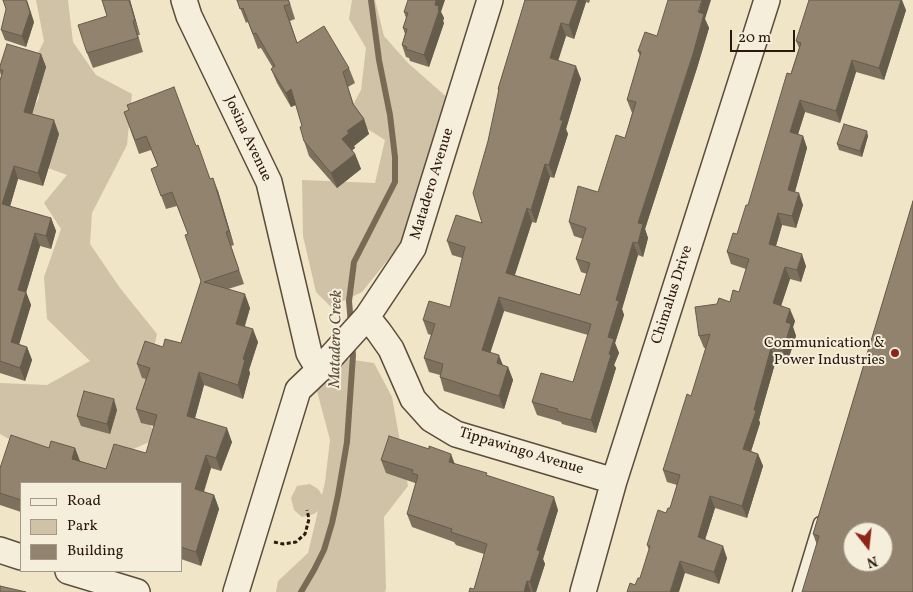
<!DOCTYPE html>
<style>
body{margin:0}
#map{position:relative;width:913px;height:592px;overflow:hidden;background:#f0e5c7;font-family:Vollkorn,serif}
canvas{display:block}
.legend{position:absolute;left:20px;top:482px;width:162px;height:90px;box-sizing:border-box;background:#f5eedb;border:1px solid #a49988;margin:0;padding:6px 9px;list-style:none;font-size:15px;color:#2b190c}
.legend li{display:flex;align-items:center;gap:10px;height:25px}
.legend b{width:25px;border:1px solid #a49988}
.north{position:absolute;left:843px;top:522px;width:50px;height:50px;box-sizing:border-box;background:#f5eedb;border:1px solid #a49988;border-radius:50%;rotate:164deg;font-size:14px;font-weight:700;line-height:20px;text-align:center;color:#2b190c}
.north::after{content:'';display:block;margin:auto;width:18px;height:22px;background:#8f2418;clip-path:polygon(50% 0,100% 100%,50% 72%,0 100%)}
.scale{position:absolute;left:730px;top:30px;width:65px;height:22px;box-sizing:border-box;border:2px solid #2b190c;border-top:0;padding-left:6px;font-size:15px;line-height:18px;white-space:nowrap;color:#2b190c;-webkit-text-stroke:4px #f5eedb;paint-order:stroke}
</style>
<div id="map">
<canvas width="913" height="592"></canvas>
<ul class="legend">
<li><b style="height:6px;background:#f5eedb"></b>Road</li>
<li><b style="height:14px;background:#cfc2a7"></b>Park</li>
<li><b style="height:14px;background:#91836d"></b>Building</li>
</ul>
<div class="north">N</div>
<div class="scale">20 m</div>
</div>
<script>
const ctx = document.querySelector('canvas').getContext('2d');
ctx.lineJoin = 'round';
function paint(path, color) { ctx.fillStyle = color; ctx.fill(path, 'evenodd'); }
const poly = rows => new Path2D(rows.map(r => 'M' + r).join(''));
function trace(path, color, width, dash) { ctx.strokeStyle = color; ctx.lineWidth = width; ctx.lineCap = dash ? 'butt' : 'round'; ctx.setLineDash(dash || []); ctx.stroke(path); }
function drawText(font, color, halo, rows, align = 'center') {
  ctx.font = font + ' Vollkorn,serif'; ctx.lineWidth = 4; ctx.setLineDash([]); ctx.textBaseline = 'middle'; ctx.strokeStyle = halo; ctx.fillStyle = color; for (const [text, x, y, turn = 0] of rows) {
    ctx.save(); ctx.translate(x, y); ctx.rotate((+turn || 0) * Math.PI / 180); ctx.textAlign = isNaN(turn) ? turn : align; if (halo) ctx.strokeText(text, 0, 0); ctx.fillText(text, 0, 0); ctx.restore();
  }
}
paint(poly([
 [36,0,68,0,73,42,96,75,132,94,127,145,92,213,90,244,120,288,157,334,142,403,156,439,113,458,106,483,68,483,11,440,0,434,0,383,47,385,90,361,47,319,44,277,61,229,44,203,67,175,21,158,22,127,39,98,35,59,44,41],
 [352,0,375,0,384,36,408,63,450,100,410,232,362,292,331,307,316,292,303,236,302,180,375,183,385,140,347,116,361,90,366,48,349,19],
 [333,357,374,363,392,397,408,486,384,517,386,589,385,592,276,592,278,581,308,553,318,511,314,514,302,517,294,510,291,498,297,486,310,484,318,489,322,495,325,482,330,440,317,391]
]), '#cfc2a7');
trace(poly([
 [351,324,349,301,354,262,395,182,395,157,390,115,379,60,371,0],
 [301,592,314,570,324,550,332,523,338,495,347,442,353,355,352,344]
]), '#796a56', 6);
const service = poly([
 [799,592,820,523]
]);
const minor = poly([
 [184,0,189,16,269,182,309,353,319,370],
 [367,317,379,332,391,349,413,399,431,419,456,434,614,481],
 [0,550,21,557],
 [68,571,137,592],
 [236,592,298,390,319,370,367,317,413,248,490,0],
 [583,592,614,481,767,0]
]);
trace(service, '#5c4c3b', 15);
trace(minor, '#5c4c3b', 28);
trace(poly([
 [274,542,283,544,296,542,305,534,309,519,307,510]
]), '#2b190c', 3, [4, 2.5]);
trace(service, '#f5eedb', 12);
trace(minor, '#f5eedb', 25);
paint(poly([
 [102,0,130,0,140,35,138,35,143,52,93,68,87,53,107,16],
 [237,0,289,0,295,19,290,21,297,42,349,68,355,83,348,87,354,105,364,119,369,134,354,146,355,148,352,150,355,154,361,169,337,188,309,156,304,141,302,126,296,105,291,107,277,83,271,69,273,68,261,48,258,49,248,22,246,23],
 [525,0,590,0,589,3,586,2,574,39,566,36,558,60,581,79,566,129,568,134,554,178,550,177,536,223,532,222,515,275,580,295,587,274,581,272,576,259,583,239,574,236,569,222,598,192,625,138,632,113,627,100,640,56,638,51,657,36,705,19,709,28,697,68,645,229,648,238,643,257,638,255,622,309,624,315,615,343,619,353,614,365,616,368,596,433,562,424,561,422,537,415,532,402,573,382,588,335,504,311,490,352,503,365,508,367,513,380,504,409,444,391,440,377,440,375,429,372,424,358,431,335,428,334,423,320,450,307,462,258,452,255,447,241,482,223,488,141,499,92,498,89],
 [906,10,884,80,856,72,840,123,805,112,798,134,803,136,807,148,795,192,803,205,796,228,782,225,776,246,806,266,801,282,790,279,781,306,795,321,793,327,796,336,787,363,776,360,759,420,760,423,751,451,758,454,763,466,747,518,715,508,705,540,727,558,719,584,685,573,635,585,640,578,649,550,647,545,666,513,670,508,677,485,667,482,663,470,691,396,706,348,704,348,699,336,717,304,730,302,739,292,746,269,731,264,727,252,737,234,748,205,799,48,796,41],
 [404,12,441,12,444,18,443,21,444,23,429,67,410,61,409,58,406,57,402,45,405,34,403,28,406,18],
 [34,22,26,47,5,40,1,30],
 [41,54,46,67,32,114,59,134,43,186,18,179,10,206,51,218,56,231,51,249,40,246,26,292,31,305,19,344,27,347,32,360,25,381,0,373,0,81,1,76,0,72,0,66],
 [124,112,196,146,210,179,218,191,234,245,231,246,244,284,228,289,250,308,245,326,258,342,249,370,250,373,243,399,204,385,195,418,232,442,221,471,211,468,204,492,214,495,219,509,201,566,181,559,181,483,21,483,21,512,0,505,0,468,49,448,75,448,80,461,106,469,146,453,154,426,141,423,136,409,146,379,142,378,137,364,163,347,181,343,201,281,188,234,177,206,166,209,151,169,158,167,151,150,139,154],
 [868,136,862,157,839,150,837,144],
 [913,201,817,545,813,534],
 [117,410,110,434,81,426,77,416],
 [381,460,455,464,488,476,558,510,543,559,545,564,536,592,469,592,474,589,484,554,456,545,454,542,412,527,407,514,416,484,415,483,386,473]
]), '#7d715e');
paint(poly([
 [27,0,34,22,26,47,22,36],
 [129,0,130,0,140,35,135,20],
 [436,0,445,0,441,12,444,18,443,21,444,23,429,67,424,55],
 [578,0,585,0,586,2,574,39,569,25],
 [702,0,711,0,705,19,709,28,697,68,645,229,648,238,643,257,638,243,638,223],
 [901,0,902,0,906,10,884,80,879,68],
 [561,23,566,36,555,71,550,58],
 [41,54,46,67,29,125,24,112],
 [852,60,856,72,840,123,836,111],
 [576,66,581,79,566,129,568,134,554,178,549,165,560,120],
 [291,89,297,104,291,107,286,93],
 [800,100,805,112,795,144,790,132],
 [364,119,369,134,354,146,355,148,348,154,342,139,347,131],
 [54,120,59,134,43,186,38,173],
 [867,131,868,136,862,157,860,151],
 [803,136,807,148,792,202,788,190],
 [355,154,361,169,337,188,331,173],
 [545,164,550,177,536,223,531,210],
 [14,166,18,179,7,217,2,204],
 [213,178,218,191,234,245,229,231],
 [799,193,803,205,796,228,792,216],
 [527,208,532,222,511,286,506,273],
 [778,213,782,225,773,256,769,244],
 [51,218,56,231,51,249,46,236],
 [35,233,40,246,23,303,18,290],
 [633,242,638,255,622,309,624,315,615,343,619,353,614,365,616,368,596,433,591,420,609,354,608,337,616,300],
 [802,254,806,266,801,282,797,270],
 [785,267,790,279,778,315,773,303],
 [26,292,31,305,16,355,11,342],
 [245,294,250,308,241,337,236,324],
 [499,297,504,311,487,363,482,350],
 [790,309,795,321,793,327,796,336,787,363,783,351,786,322],
 [253,329,258,342,249,370,250,373,243,399,238,385,243,359],
 [27,347,32,360,25,381,20,368],
 [771,348,776,360,759,420,760,423,748,461,743,449],
 [499,355,504,368,497,363],
 [508,367,513,380,504,409,499,396],
 [199,372,204,385,192,429,187,416],
 [114,399,117,410,110,434,107,424],
 [227,428,232,442,221,471,216,458],
 [75,448,80,462,72,459],
 [451,454,456,467,449,462],
 [758,454,763,466,747,518,742,506],
 [206,455,211,468,200,502,195,489],
 [214,495,219,509,201,566,196,552],
 [710,496,715,508,702,549,698,537],
 [554,497,558,510,543,559,545,564,536,592,533,592,530,582,537,550],
 [723,546,727,558,719,584,714,572],
 [680,561,685,573,679,592,670,592],
 [527,581,531,592,524,592]
]), '#665c4c');
const building = poly([
 [3,0,26,0,30,12,22,36,1,30,6,9,3,0],
 [102,0,129,0,135,20,133,21,138,38,87,53,78,25,107,16,102,0],
 [237,0,288,0,290,4,284,6,297,43,324,26,349,68,343,72,353,104,364,119,347,131,349,133,342,139,355,154,331,173,304,141,300,127,302,126,291,89,286,93,271,69,275,66,256,33,253,34,243,8,240,9,237,0],
 [408,0,436,0,435,5,439,6,438,10,439,11,424,55,406,49,407,47,402,45,407,29,403,28,408,13,404,12,408,0],
 [525,0,578,0,569,25,561,23,550,58,576,66,560,120,563,120,549,165,545,164,531,210,527,208,506,273,580,295,590,263,576,259,586,228,569,222,578,186,598,192,616,135,625,138,636,102,627,100,641,52,638,51,645,32,657,36,668,0,702,0,698,12,704,14,693,54,638,223,643,224,638,243,633,242,616,300,619,301,608,337,614,339,609,354,611,355,591,420,557,411,558,409,532,402,541,373,573,382,591,324,499,297,482,350,499,355,497,363,508,367,499,396,440,377,443,364,424,358,435,324,423,320,429,301,450,307,465,247,447,241,456,215,482,223,473,193,488,141,499,89,498,89,525,0],
 [809,0,901,0,879,68,852,60,836,111,800,100,790,132,803,136,788,190,799,193,792,216,778,213,769,244,802,254,797,270,785,267,773,303,790,309,786,322,791,324,783,351,771,348,754,410,756,411,743,449,758,454,742,506,710,496,698,537,723,546,714,572,680,561,670,592,627,592,630,583,635,585,638,578,640,578,650,546,647,545,658,510,666,513,668,508,670,508,680,475,663,470,687,394,691,396,710,334,699,336,695,307,717,304,719,298,730,302,733,290,739,292,749,259,727,252,733,233,737,234,746,205,748,205,787,73,791,74,801,43,796,41,809,0],
 [7,44,41,54,24,112,54,120,38,173,14,166,2,204,51,218,46,236,35,233,18,290,26,292,11,342,27,347,20,368,0,361,0,81,3,70,0,70,0,66,7,44],
 [174,87,196,146,198,145,210,179,213,178,229,231,226,232,239,270,204,282,245,294,236,324,253,329,243,359,245,360,238,385,199,372,187,416,227,428,216,458,206,455,195,489,214,495,196,552,181,547,181,483,21,483,21,500,0,493,0,468,11,435,49,448,51,441,75,448,72,459,106,469,114,444,146,453,157,415,136,409,150,368,137,364,145,341,163,347,165,339,181,343,201,281,185,235,188,234,172,192,161,196,151,169,158,166,146,136,135,140,124,112,129,110,127,105,174,87],
 [844,124,867,131,860,151,837,144,844,124],
 [913,201,913,592,802,592,819,536,813,534,913,201],
 [853,532,883,532,883,562,853,562,853,532],
 [84,391,114,399,107,424,77,416,84,391],
 [389,436,429,449,429,446,451,454,449,462,487,473,486,475,554,497,537,550,540,551,530,582,527,581,524,592,469,592,470,588,474,589,487,544,451,532,452,529,407,514,418,475,412,473,413,470,381,460,389,436],
 [0,586,26,592,0,592,0,586]
]);
paint(building, '#91836d');
trace(building, '#665c4c', 1);
for (const [x, y, r, color] of [
 [895,353,5,"#8f2418"]
]) { const dot = new Path2D(); dot.arc(x, y, r, 0, 2 * Math.PI); ctx.fillStyle = color; ctx.fill(dot); trace(dot, '#f5eedb', 2); }
drawText('15px', '#2b190c', '#f5eedb', [
 ["Josina Avenue",247,139,65],
 ["Matadero Avenue",433,184,-73],
 ["Chimalus Drive",673,295,-72],
 ["Tippawingo Avenue",521,452,17]
]);
drawText('15px', '#2b190c', '#f5eedb', [
 ["Communication &",885,344],
 ["Power Industries",885,361]
], 'right');
drawText('italic 16px', '#5f4f3d', '#f5eedb', [
 ["Matadero Creek",337,339,-89]
]);
</script>
